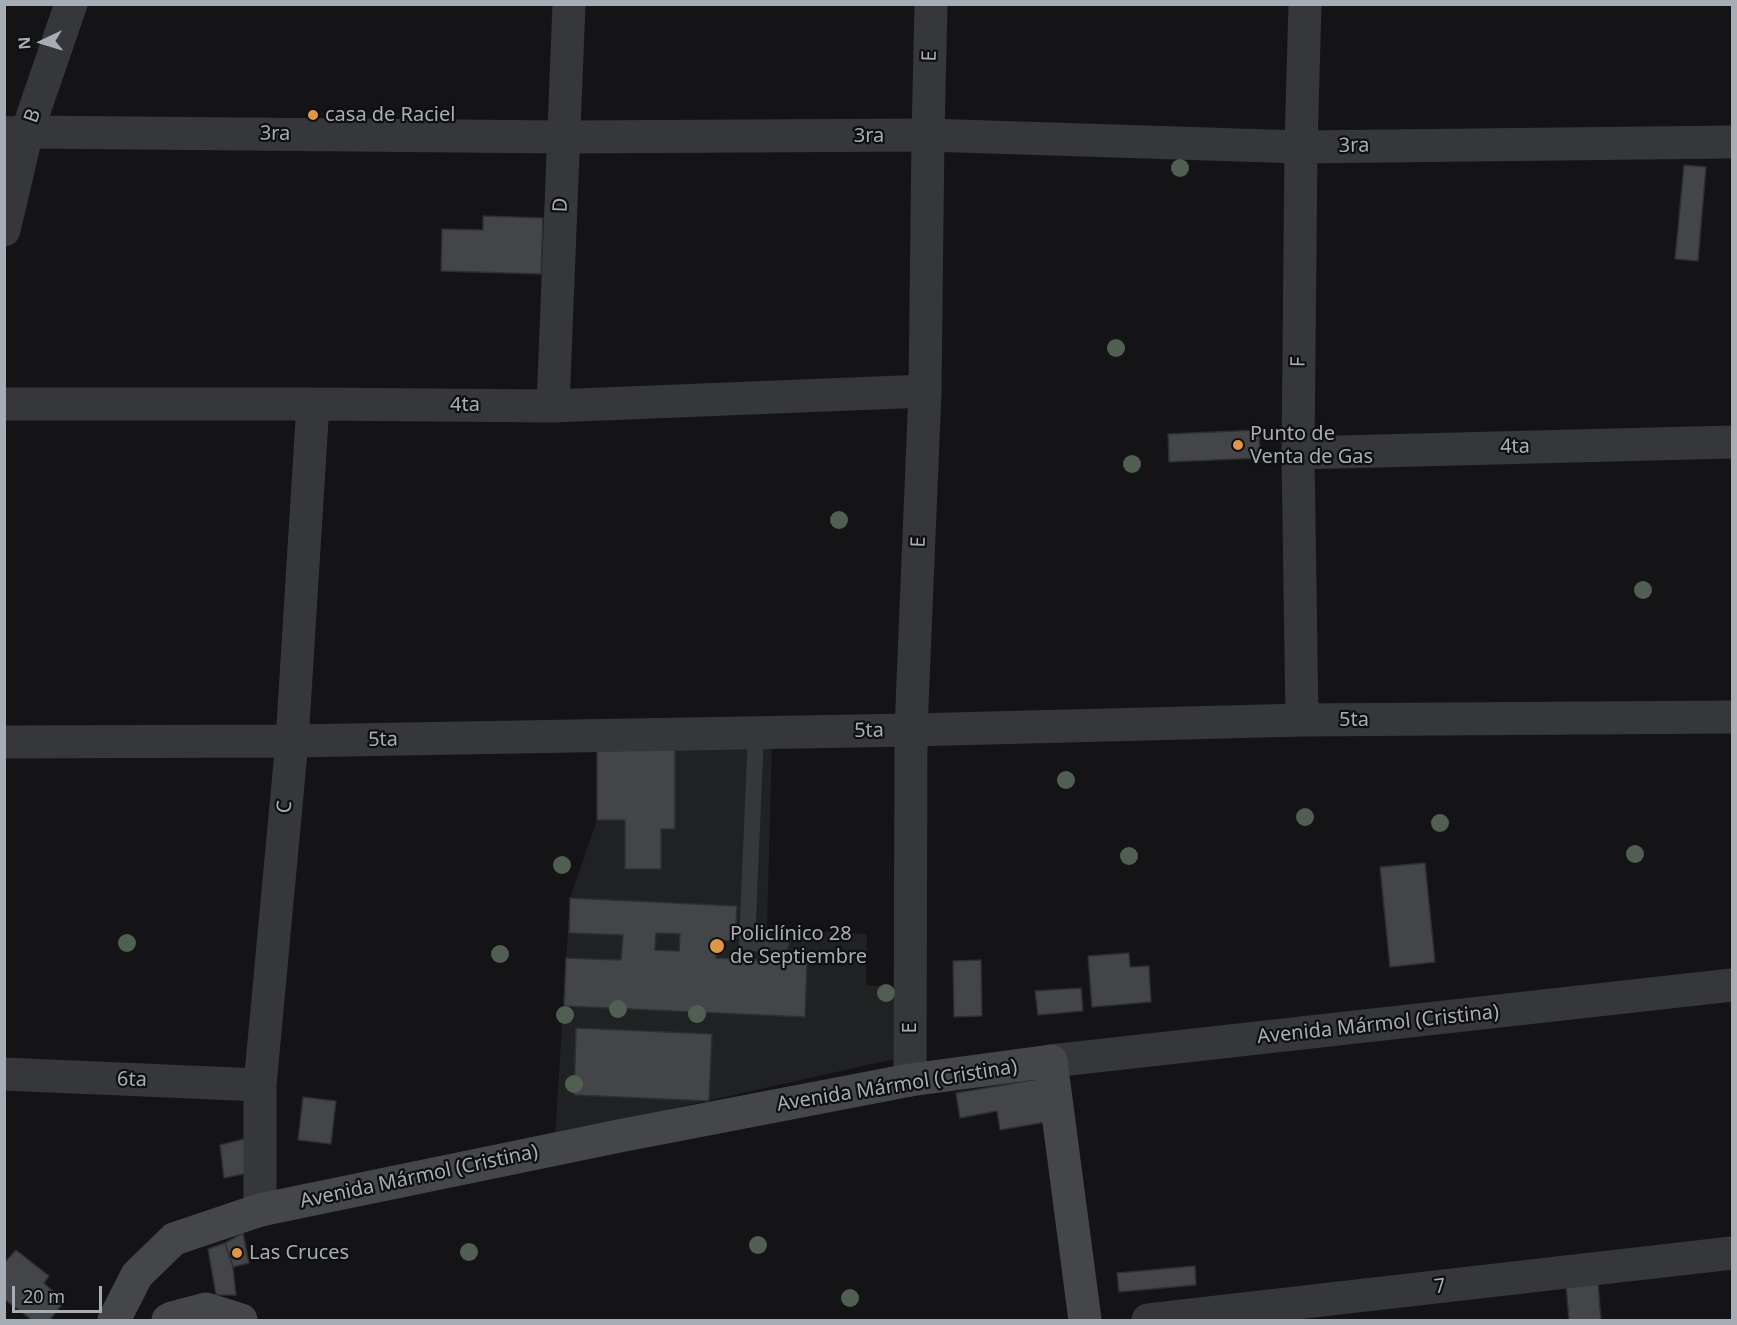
<!DOCTYPE html>
<meta charset="utf-8">
<style>
body{margin:0}
#map{position:relative;width:1737px;height:1325px;overflow:hidden;background:#141416;font-family:"Noto Sans",sans-serif}
canvas{display:block}
.frame{position:absolute;inset:0;border:6px solid #a7adb4;pointer-events:none}
.north{position:absolute;left:12px;top:12px;width:60px;height:60px;-webkit-text-stroke:4px #0f0f11;paint-order:stroke;rotate:266deg;font-size:16px;font-weight:700;line-height:24px;text-align:center;color:#a7adb4}
.north::after{content:'';display:block;margin:auto;width:21px;height:27px;background:#a7adb4;clip-path:polygon(50% 0,100% 100%,50% 72%,0 100%)}
.scale{position:absolute;left:12px;top:1286px;width:90px;height:27px;box-sizing:border-box;border:3px solid #a7adb4;border-top:0;padding-left:8px;font-size:18px;line-height:21px;white-space:nowrap;color:#a7adb4;-webkit-text-stroke:4px #0f0f11;paint-order:stroke}
</style>
<div id="map">
<canvas width="1737" height="1325"></canvas>
<div class="frame"></div>
<div class="north">N</div>
<div class="scale">20 m</div>
</div>
<script>
const ctx = document.querySelector('canvas').getContext('2d');
ctx.lineJoin = 'round';
function paint(path, color) { ctx.fillStyle = color; ctx.fill(path, 'evenodd'); }
const poly = rows => new Path2D(rows.map(r => 'M' + r).join(''));
function trace(path, color, width, dash) { ctx.strokeStyle = color; ctx.lineWidth = width; ctx.lineCap = dash ? 'butt' : 'round'; ctx.setLineDash(dash || []); ctx.stroke(path); }
function drawText(font, color, halo, rows, align = 'center') {
  ctx.font = font + ' "Noto Sans",sans-serif'; ctx.lineWidth = 4.5; ctx.setLineDash([]); ctx.textBaseline = 'middle'; ctx.strokeStyle = halo; ctx.fillStyle = color; for (const [text, x, y, turn = 0] of rows) {
    ctx.save(); ctx.translate(x, y); ctx.rotate((+turn || 0) * Math.PI / 180); ctx.textAlign = isNaN(turn) ? turn : align; if (halo) ctx.strokeText(text, 0, 0); ctx.fillText(text, 0, 0); ctx.restore();
  }
}
paint(poly([
 [597,743,772,744,767,928,867,934,866,985,894,987,894,1059,555,1135,570,898,597,820]
]), '#202122');
const building = poly([
 [1684,165,1706,167,1698,261,1675,259,1684,165],
 [483,216,543,218,541,274,441,271,442,229,483,230,483,216],
 [1259,430,1260,458,1169,462,1168,434,1259,430],
 [597,743,675,743,675,829,661,829,661,869,625,869,625,820,597,820,597,743],
 [1425,863,1435,962,1390,967,1380,867,1425,863],
 [570,898,737,906,735,941,717,940,716,958,807,962,805,1017,564,1006,566,958,621,960,623,935,569,933,570,898],
 [656,933,680,934,679,951,655,950,656,933],
 [1129,953,1130,967,1149,966,1151,1002,1092,1007,1088,956,1129,953],
 [981,960,982,1016,954,1017,953,961,981,960],
 [1081,988,1083,1011,1038,1015,1035,991,1081,988],
 [576,1028,712,1034,709,1101,574,1095,576,1028],
 [1044,1078,1052,1121,1000,1130,997,1111,960,1118,956,1093,1044,1078],
 [303,1097,336,1101,331,1144,298,1140,303,1097],
 [248,1138,248,1173,224,1178,220,1145,248,1138],
 [243,1233,249,1263,233,1267,225,1243,243,1233],
 [225,1243,233,1267,236,1295,216,1295,208,1249,225,1243],
 [16,1250,49,1276,44,1283,64,1302,50,1320,32,1320,4,1299,4,1263,16,1250],
 [1195,1266,1196,1285,1119,1292,1117,1273,1195,1266],
 [1598,1283,1601,1320,1569,1320,1566,1286,1598,1283]
]);
paint(building, '#434548');
trace(building, '#2e2f31', 1.5);
trace(poly([
 [756,733,747,943,781,944]
]), '#36373a', 16);
trace(poly([
 [4,133,27,132,564,137,928,135,1301,147,1732,142],
 [4,230,27,132,71,4],
 [4,404,313,404,553,406,925,391],
 [553,406,569,4],
 [1298,453,1732,442],
 [1302,720,1298,453,1301,147,1305,4],
 [4,742,292,741,911,730,1302,720,1732,717],
 [1051,1061,1732,985],
 [4,1074,260,1085],
 [260,1210,260,1085,292,741,313,404],
 [1148,1320,1732,1253]
]), '#36373a', 33);
trace(poly([
 [910,1080,911,730,925,391,928,135,931,4]
]), '#36373a', 33);
trace(poly([
 [114,1320,137,1275,174,1239,260,1210,619,1136,910,1080,1051,1061,1085,1320],
 [168,1320,172,1318,206,1309,241,1320]
]), '#44464a', 33);
ctx.fillStyle = '#505f51';
for (const [x, y] of [
 [1180,168],
 [1116,348],
 [1132,464],
 [839,520],
 [1643,590],
 [1066,780],
 [1305,817],
 [1440,823],
 [1635,854],
 [1129,856],
 [562,865],
 [127,943],
 [500,954],
 [886,993],
 [618,1009],
 [697,1014],
 [565,1015],
 [574,1084],
 [758,1245],
 [469,1252],
 [850,1298]
]) { ctx.beginPath(); ctx.arc(x, y, 9, 0, 2 * Math.PI); ctx.fill(); }
for (const [x, y, r, color] of [
 [313,115,6,"#dd9745"],
 [1238,445,6,"#dd9745"],
 [717,946,8,"#dd9745"],
 [237,1253,6,"#dd9745"]
]) { const dot = new Path2D(); dot.arc(x, y, r, 0, 2 * Math.PI); ctx.fillStyle = color; ctx.fill(dot); trace(dot, '#0f0f11', 2); }
drawText('20px', '#a7adb4', '#0f0f11', [
 ["E",930,56,-88],
 ["B",33,116,-71],
 ["3ra",275,134,1],
 ["3ra",869,136],
 ["3ra",1354,146,-1],
 ["D",561,205,-88],
 ["F",1299,362,-89],
 ["4ta",465,405],
 ["4ta",1515,447,-1],
 ["E",919,542,-88],
 ["5ta",1354,720],
 ["5ta",869,731,-1],
 ["5ta",383,740,-1],
 ["C",285,807,-85],
 ["Avenida Mármol (Cristina)",1378,1025,-6],
 ["E",910,1028,-90],
 ["6ta",132,1080,2],
 ["Avenida Mármol (Cristina)",897,1086,-9],
 ["Avenida Mármol (Cristina)",419,1177,-12],
 ["7",1440,1287,-7]
]);
drawText('20px', '#a7adb4', '#0f0f11', [
 ["casa de Raciel",325,115],
 ["Punto de",1250,434],
 ["Venta de Gas",1250,457],
 ["Policlínico 28",730,934],
 ["de Septiembre",730,957],
 ["Las Cruces",249,1253]
], 'left');
</script>
